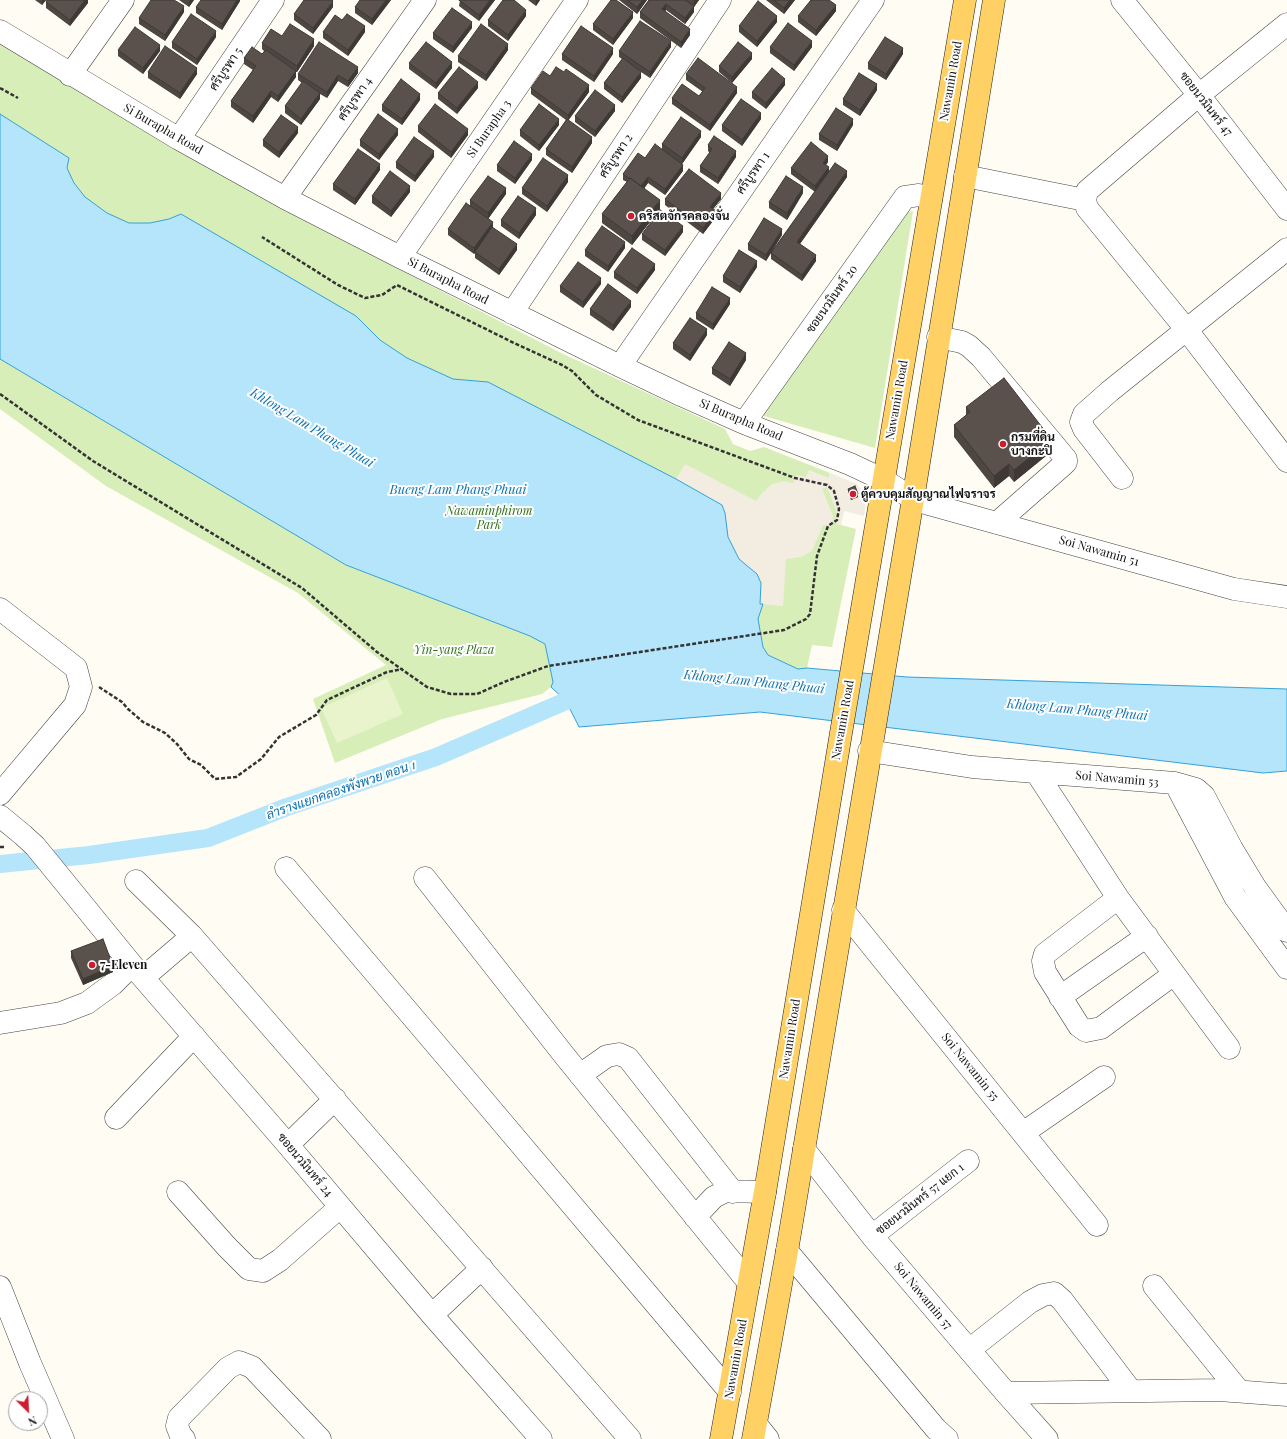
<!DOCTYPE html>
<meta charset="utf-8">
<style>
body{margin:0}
#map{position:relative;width:1287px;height:1439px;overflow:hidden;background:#fffcf4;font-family:"Playfair Display",serif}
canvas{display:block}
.north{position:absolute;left:8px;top:1391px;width:40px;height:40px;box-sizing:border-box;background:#fff;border:1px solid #a0a0a0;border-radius:50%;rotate:156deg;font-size:11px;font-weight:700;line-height:16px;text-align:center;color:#111}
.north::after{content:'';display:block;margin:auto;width:14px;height:18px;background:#ce1c2f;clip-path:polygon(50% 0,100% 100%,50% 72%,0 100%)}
</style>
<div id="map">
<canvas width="1287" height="1439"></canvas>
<div class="north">N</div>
</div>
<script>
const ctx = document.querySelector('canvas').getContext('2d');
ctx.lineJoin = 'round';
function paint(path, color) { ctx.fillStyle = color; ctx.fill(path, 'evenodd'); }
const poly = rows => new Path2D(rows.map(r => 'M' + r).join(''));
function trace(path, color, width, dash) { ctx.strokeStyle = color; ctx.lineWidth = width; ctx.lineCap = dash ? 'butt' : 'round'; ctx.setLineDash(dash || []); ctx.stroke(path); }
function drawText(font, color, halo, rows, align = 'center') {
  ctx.font = font + ' "Playfair Display",Sarabun,serif'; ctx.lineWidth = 4; ctx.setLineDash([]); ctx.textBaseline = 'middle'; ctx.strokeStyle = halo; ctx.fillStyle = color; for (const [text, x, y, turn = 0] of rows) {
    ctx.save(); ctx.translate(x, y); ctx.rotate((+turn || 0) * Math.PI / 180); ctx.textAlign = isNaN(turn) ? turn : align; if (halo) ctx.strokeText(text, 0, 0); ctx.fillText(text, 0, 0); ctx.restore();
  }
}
paint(poly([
 [0,45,72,87,366,252,561,353,725,429,733,444,750,451,764,447,830,473,827,487,830,493,838,515,837,524,856,529,832,647,812,645,807,668,798,669,768,655,551,687,542,694,442,719,335,763,313,699,386,665,298,593,106,486,0,409],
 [913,211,875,448,757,414,898,215]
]), '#d8eeb9');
paint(poly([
 [387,678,403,714,337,743,321,708]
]), '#e9f4cc');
paint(poly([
 [685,464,756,501,762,493,772,484,784,481,793,483,796,475,806,477,809,470,829,478,830,473,857,484,862,491,866,502,864,516,844,511,841,525,837,524,838,515,830,493,827,487,822,489,825,496,833,516,832,527,823,525,812,551,801,557,786,559,783,606,760,604,761,583,757,574,739,559,728,537,725,513,676,479]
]), '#f2ece1');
const water = poly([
 [0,114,69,158,67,168,74,183,85,197,107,213,129,223,150,223,169,219,181,214,356,316,380,340,407,358,453,379,488,382,676,479,722,505,725,513,728,537,739,559,757,574,761,583,760,604,763,604,758,619,763,647,768,655,798,669,807,668,907,677,1287,689,1287,771,1263,773,760,712,579,727,566,701,551,687,553,682,545,644,530,636,346,565,0,359,0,114]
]);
paint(water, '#b4e5fb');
trace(water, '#35a1d8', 1);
trace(poly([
 [0,864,89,855,208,838,287,807,436,757,566,701,589,695]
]), '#b4e5fb', 18);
const minor = poly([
 [1122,0,1199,95,1287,209],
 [1287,24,1199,95,1087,191,1085,200,1087,208,1186,329,1287,461],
 [0,31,179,139,285,198,400,257,620,366,681,395,744,423,850,464,884,480,913,499,932,505,1234,589,1287,597],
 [70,75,123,0],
 [179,139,273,0],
 [965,176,1085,200],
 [285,198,425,0],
 [400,257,577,0],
 [512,313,720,0],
 [938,337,962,342,969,346,981,357,1066,459,1066,462,1063,465,997,523],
 [620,366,873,0],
 [744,423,905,197,919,195,931,199],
 [1122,478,1084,429,1081,422,1084,414,1110,391,1287,249],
 [0,609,76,668,81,687,75,705,0,794],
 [869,751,972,767,1175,783,1196,789,1204,796,1232,849,1255,887,1287,931],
 [1036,772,1118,898,1229,1048],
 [1175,783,1235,897,1287,968],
 [0,816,23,835,35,846,132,965,288,1145,432,1315,541,1439],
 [286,868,479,1095,730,1392],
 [425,878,564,1055,749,1283],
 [136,881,192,936,630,1439],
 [1118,898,1045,954,1043,961,1045,972,1079,1026,1086,1031,1101,1028,1174,974],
 [843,910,1097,1225],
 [144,977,192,936],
 [1060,997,1147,936],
 [0,1023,61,1013,87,1003,113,984,132,965],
 [580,1075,607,1056,619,1054,628,1058,733,1192],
 [116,1118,194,1036],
 [1023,1133,1104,1077],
 [288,1145,335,1099],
 [804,1149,872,1236,1006,1393,1047,1439],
 [178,1192,227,1247,249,1269,263,1271,280,1260,340,1207],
 [695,1217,714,1197,726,1191,765,1192],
 [872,1236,968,1161],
 [787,1251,936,1429,947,1439],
 [1154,1286,1239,1391],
 [0,1287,30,1363,63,1439],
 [432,1315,482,1268],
 [969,1350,1030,1302,1043,1295,1054,1293,1062,1300,1131,1391],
 [1006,1393,1219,1390,1287,1395],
 [756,1424,768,1439],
 [184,1439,181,1436,177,1426,179,1418,228,1368,239,1362,252,1367,320,1439]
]);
const major = poly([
 [721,1439,765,1192,842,727,965,0],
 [753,1439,787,1251,913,499,994,0]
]);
trace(minor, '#444', 23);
trace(major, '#222', 23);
trace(poly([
 [0,88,18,98],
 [0,394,93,461,302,588,377,652,427,687,451,694,477,694,504,682,548,666,784,630,806,619,810,614,817,556,828,526,837,520,839,509,834,491,827,485,795,478,638,420,596,395,572,371,562,365,514,343,397,285,382,295,365,298,338,285,262,237],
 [99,687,122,702,128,709,143,722,165,733,177,744,189,759,201,765,215,779,236,777,261,759,279,737,316,715,327,700,387,672,403,669],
 [0,847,6,847]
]), '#333', 2.5, [4, 2]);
trace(minor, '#fff', 22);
trace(major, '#ffd064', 22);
paint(poly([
 [35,0,46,0,42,5],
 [88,0,88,3,70,26,46,8,46,2],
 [179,0,194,0,189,7],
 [240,0,240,1,222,30,196,13,196,7],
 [391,0,372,25,355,13,355,7],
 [460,0,495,0,479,21,459,6],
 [528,0,540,0,536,6],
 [619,0,647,0,637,14],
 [649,0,699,0,694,7,694,12,685,24,666,10,665,11,690,35,681,48,640,18,640,12],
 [766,0,795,0,784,14],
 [333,7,313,34,294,20,294,14],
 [836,11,816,36,798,22,798,16],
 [184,12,165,41,139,24,139,18],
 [526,16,508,41,488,26,488,20],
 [633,18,613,45,593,30,593,24],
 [342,20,365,32,348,56,323,38,323,32],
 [777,22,757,47,739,32,739,26],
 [472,28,453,53,433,39,433,33],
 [282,36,314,46,297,72,296,72,296,77,278,102,271,97,253,123,231,107,231,101,253,70,244,64,244,58,262,54,264,51,262,49,262,43],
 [216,37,197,65,172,48,172,42],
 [671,47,650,78,635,68,641,78,622,103,604,89,604,83,622,59,619,57,619,51],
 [770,47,812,47,794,71,770,53],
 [118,50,160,51,143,74,118,56],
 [508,50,486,81,458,62,458,56],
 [562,54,613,54,594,82,562,60],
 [903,54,886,80,868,69,868,63],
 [752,59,732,83,719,72,719,66],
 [409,63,452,68,436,89,409,69],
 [148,72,197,74,180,99,148,78],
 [358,73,348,87,338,81,327,98,320,94,320,99,301,125,285,113,285,106,302,83,298,80,298,74],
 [686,74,737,93,710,131,672,104,672,98,699,96,703,92,686,80],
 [550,76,589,92,568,120,592,143,572,173,546,155,546,149,566,120,531,94,531,88],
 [785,85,766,109,752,98,752,92],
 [478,88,457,114,438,99,438,93],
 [877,90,860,116,843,105,843,99],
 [420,100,402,125,382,111,382,105],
 [615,111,595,137,575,122,575,116],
 [761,119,742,146,722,131,722,125],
 [559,125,539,151,520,136,520,130],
 [853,125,837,151,819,140,819,134],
 [418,126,468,135,451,158,418,132],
 [298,133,279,158,263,146,263,140],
 [398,135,379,160,360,146,360,140],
 [701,137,682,164,683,171,665,195,648,183,644,188,660,209,632,245,602,223,602,214,627,182,623,180,623,174,645,158,662,149,662,144],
 [708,145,736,157,718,184,700,172,700,166,710,153,708,151],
 [434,157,415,182,396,168,396,162],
 [532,160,515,184,497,171,497,165],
 [828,162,826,165,829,171,847,177,800,244,816,261,802,281,771,259,771,253,815,192,791,174,791,168],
 [380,170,355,205,333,190,333,184],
 [568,182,547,212,522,194,522,188],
 [410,192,391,217,372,203,372,196],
 [803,193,787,220,769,208,769,202],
 [506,194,488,219,493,228,517,250,499,275,475,258,475,253,474,254,448,235,448,229,470,206,470,200],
 [665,199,721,199,713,209,716,217,703,234,665,205],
 [536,215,519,239,501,226,501,220],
 [683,232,665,256,642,240,642,234],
 [782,235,766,261,748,250,748,244],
 [625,248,608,272,585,256,585,250],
 [757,267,740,293,723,282,723,276],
 [655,270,637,294,614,278,614,272],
 [601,284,583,308,560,292,560,286],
 [730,304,713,330,696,319,696,313],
 [631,307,613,331,590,315,590,309],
 [707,335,690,361,673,349,673,343],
 [746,360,730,386,712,374,712,368],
 [966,407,1052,451,1014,482,1009,476,994,488,954,437,954,425,966,415],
 [848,489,858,497,851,500,848,492],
 [71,951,113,972,83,985,71,958]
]), '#4d4641');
paint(poly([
 [42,0,46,0,42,5],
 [85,0,88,0,88,3,70,26,70,20],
 [190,0,194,0,189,7,189,1],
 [237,0,240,0,240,1,222,30,222,24],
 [386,0,391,0,372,25,372,19],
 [490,0,495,0,479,21,479,15],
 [536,0,540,0,536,6],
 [643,0,647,0,637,14,637,7],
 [695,0,699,0,694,7,694,1],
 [790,0,795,0,784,14,784,8],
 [333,1,333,7,313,34,313,28],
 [666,4,666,10,662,15,662,9],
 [836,5,836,11,816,36,816,30],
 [184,6,184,12,165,41,165,35],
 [694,6,694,12,685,24,685,18],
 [526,10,526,16,508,41,508,35],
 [633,12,633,18,613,45,613,39],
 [777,16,777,22,757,47,757,41],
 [472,22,472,28,453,53,453,47],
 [365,26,365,32,348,56,348,50],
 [690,29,690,35,681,48,681,42],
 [216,31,216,37,197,65,197,59],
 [314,39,314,46,297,72,297,66],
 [671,41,671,47,650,78,650,72],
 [812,41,812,47,794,71,794,65],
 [508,44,508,50,486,81,486,75],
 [160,45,160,51,143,74,143,68],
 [613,48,613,54,594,82,594,76],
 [903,48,903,54,886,80,886,74],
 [752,53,752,59,732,83,732,77],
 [452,62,452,68,436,89,436,83],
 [358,67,358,73,348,87,348,81],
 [197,68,197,74,180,99,180,93],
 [296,71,296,77,278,102,278,96],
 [641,72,641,78,622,103,622,97],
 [338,75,338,81,327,98,327,92],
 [785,79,785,85,766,109,766,103],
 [478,82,478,88,457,114,457,108],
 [877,84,877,90,860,116,860,110],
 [589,85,589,92,568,121,568,115],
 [737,87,737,93,710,131,710,125],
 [271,91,271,97,253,123,253,116],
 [320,93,320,99,301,125,301,119],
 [420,94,420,100,402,125,402,119],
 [615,105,615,111,595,137,595,131],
 [761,113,761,119,742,146,742,140],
 [559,119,559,125,539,151,539,145],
 [853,119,853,125,837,151,837,145],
 [298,127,298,133,279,158,279,152],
 [398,129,398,135,379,160,379,154],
 [468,129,468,135,451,158,451,152],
 [701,131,701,137,682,164,682,158],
 [592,137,592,143,572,173,572,167],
 [434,151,434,157,415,182,415,176],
 [736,151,736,157,718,184,718,178],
 [532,154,532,160,515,184,515,178],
 [828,156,828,162,823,169,823,163],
 [380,164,380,170,355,205,355,199],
 [683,165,683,171,665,195,665,189],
 [829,167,829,173,815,192,815,186],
 [847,171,847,177,797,248,797,242],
 [568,175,568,182,547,212,547,206],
 [648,177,648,183,641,193,641,187],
 [410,186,410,192,391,217,391,211],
 [803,187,803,193,787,220,787,213],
 [506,188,506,194,488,219,488,213],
 [721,193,721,199,710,213,710,207],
 [660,200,660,209,632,245,632,236],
 [536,208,536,215,519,239,519,233],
 [716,211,716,217,703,234,703,228],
 [493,222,493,228,474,254,474,248],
 [683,226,683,232,665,256,665,250],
 [782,229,782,235,766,261,766,255],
 [625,242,625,248,608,272,608,266],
 [517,244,517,250,499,275,499,269],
 [816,255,816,261,802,281,802,275],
 [757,261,757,267,740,293,740,287],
 [655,264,655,270,637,294,637,288],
 [601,278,601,284,583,308,583,302],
 [730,298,730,304,713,330,713,324],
 [631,301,631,307,613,331,613,325],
 [707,329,707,335,690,361,690,355],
 [746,353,746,360,730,386,730,379],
 [1052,440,1052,451,1014,482,1014,470],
 [1009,464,1009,476,994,488,994,476],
 [858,494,858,497,851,500,851,496],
 [113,966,113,972,83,985,83,979]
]), '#3f3935');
const building = poly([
 [47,0,85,0,70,20,46,2,47,0],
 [151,0,174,0,184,6,165,35,139,18,151,0],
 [201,0,237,0,222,24,196,7,201,0],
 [304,0,332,0,333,1,313,28,294,14,304,0],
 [360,0,386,0,372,19,355,7,360,0],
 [459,0,490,0,479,15,459,0],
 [503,0,514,0,526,10,508,35,488,20,503,0],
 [611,0,616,0,633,12,613,39,593,24,611,0],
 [627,0,643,0,637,7,627,0],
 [649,0,685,0,694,6,685,18,666,4,662,9,690,29,681,42,640,12,649,0],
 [774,0,790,0,784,8,774,0],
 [811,0,829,0,836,5,816,30,798,16,811,0],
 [758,1,777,16,757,41,739,26,758,1],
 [452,8,472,22,453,47,433,33,452,8],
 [191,14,216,31,197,59,172,42,191,14],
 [347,14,365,26,348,50,323,32,335,15,342,20,347,14],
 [640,21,671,41,650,72,619,51,640,21],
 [788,23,812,41,794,65,770,47,788,23],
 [290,24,314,39,297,66,262,43,271,29,282,36,290,24],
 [481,24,508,44,486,75,458,56,481,24],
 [581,26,613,48,594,76,562,54,581,26],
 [135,27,160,45,143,68,118,50,135,27],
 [885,37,903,48,886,74,868,63,885,37],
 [319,42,358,67,348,81,338,75,327,92,298,74,319,42],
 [426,42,452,62,436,83,409,63,426,42],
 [738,42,752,53,732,77,719,66,738,42],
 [165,46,197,68,180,93,148,72,165,46],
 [252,47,262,54,266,50,296,71,278,96,271,91,253,116,231,101,256,66,244,58,252,47],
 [623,58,641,72,622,97,604,83,623,58],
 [698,58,737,87,710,125,672,98,682,84,699,96,705,88,686,74,698,58],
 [459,67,478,82,457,108,438,93,459,67],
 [556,67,564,72,566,69,589,85,568,115,531,88,543,71,550,76,556,67],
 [772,68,785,79,766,103,752,92,772,68],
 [859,73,877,84,860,110,843,99,859,73],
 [401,79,420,94,402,119,382,105,401,79],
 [303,81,320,93,301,119,285,106,303,81],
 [595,90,615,105,595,131,575,116,595,90],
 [741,99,761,113,742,140,722,125,741,99],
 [435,104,468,129,451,152,418,126,435,104],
 [539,104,559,119,539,145,520,130,539,104],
 [836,108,853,119,837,145,819,134,836,108],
 [378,114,398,129,379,154,360,140,378,114],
 [281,115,298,127,279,152,263,140,281,115],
 [681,117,701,131,682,158,662,144,681,117],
 [567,119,592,137,572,167,546,149,567,119],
 [714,136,736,151,718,178,700,166,712,149,708,145,714,136],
 [414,137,434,151,415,176,396,162,414,137],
 [514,141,532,154,515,178,497,165,514,141],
 [811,142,828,156,823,163,829,167,815,186,791,168,811,142],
 [655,144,683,165,665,189,648,177,641,186,630,178,630,179,623,174,638,153,645,158,655,144],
 [358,149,380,164,355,199,333,184,358,149],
 [543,158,568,175,547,206,522,188,543,158],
 [835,163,847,171,797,242,816,255,802,275,771,253,835,163],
 [689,169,721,193,710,207,716,211,703,228,665,199,689,169],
 [390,171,410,186,391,211,372,196,390,171],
 [488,176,506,188,488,213,470,200,488,176],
 [786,176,803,187,787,213,769,202,786,176],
 [630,178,660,200,632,236,602,214,630,178],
 [518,196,536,208,519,233,501,220,518,196],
 [466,203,493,222,474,248,448,229,466,203],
 [660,210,683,226,665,250,642,234,660,210],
 [764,218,782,229,766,255,748,244,764,218],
 [602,226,625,242,608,266,585,250,602,226],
 [492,227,517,244,499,269,475,252,492,227],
 [632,248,655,264,637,288,614,272,632,248],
 [739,250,757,261,740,287,723,276,739,250],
 [578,262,601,278,583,302,560,286,578,262],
 [608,284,631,301,613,325,590,309,608,284],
 [712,287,730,298,713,324,696,313,712,287],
 [690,318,707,329,690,355,673,343,690,318],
 [729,342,746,353,730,379,712,368,729,342],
 [1004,378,1052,440,1014,470,1009,464,994,476,954,425,970,412,966,407,1004,378],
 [855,486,858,494,851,496,848,489,855,486],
 [103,939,113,966,83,979,71,951,103,939]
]);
paint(building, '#5a514c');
trace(building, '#3f3935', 1);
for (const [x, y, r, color] of [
 [631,216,4,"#ce1c2f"],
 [1003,444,4,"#ce1c2f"],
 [853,494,4,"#ce1c2f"],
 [92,965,4,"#ce1c2f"]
]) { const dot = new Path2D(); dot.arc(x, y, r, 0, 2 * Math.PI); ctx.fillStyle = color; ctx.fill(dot); trace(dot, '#fff', 1.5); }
drawText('12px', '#111', '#fff', [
 ["ศรีบูรพา 5",226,69,-56],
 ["Nawamin Road",951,81,-80],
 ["ศรีบูรพา 4",355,99,-55],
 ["ซอยนวมินทร์ 47",1206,104,52],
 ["Si Burapha Road",163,129,30],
 ["Si Burapha 3",489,129,-55],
 ["ศรีบูรพา 2",616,156,-56],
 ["ศรีบูรพา 1",753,173,-55],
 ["Si Burapha Road",448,281,27],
 ["ซอยนวมินทร์ 20",832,299,-55],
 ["Nawamin Road",897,400,-80],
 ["Si Burapha Road",741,420,23],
 ["Soi Nawamin 51",1099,551,16],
 ["Nawamin Road",843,720,-80],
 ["Soi Nawamin 53",1117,779,5],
 ["Nawamin Road",790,1039,-81],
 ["Soi Nawamin 55",970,1067,51],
 ["ซอยนวมินทร์ 24",305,1165,50],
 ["ซอยนวมินทร์ 57 แยก 1",920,1199,-38],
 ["Soi Nawamin 57",923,1296,50],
 ["Nawamin Road",736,1359,-80]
]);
drawText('bold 12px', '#111', '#fff', [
 ["คริสตจักรคลองจั่น",639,216],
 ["กรมที่ดิน",1011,437],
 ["บางกะปิ",1011,451],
 ["ตู้ควบคุมสัญญาณไฟจราจร",861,494],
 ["7-Eleven",100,965]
], 'left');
drawText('italic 12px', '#316f1a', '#fff', [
 ["Nawaminphirom",489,511],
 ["Park",489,525],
 ["Yin-yang Plaza",454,650]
]);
drawText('italic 13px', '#0e72af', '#fff', [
 ["Khlong Lam Phang Phuai",312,428,31],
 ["Bueng Lam Phang Phuai",458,490],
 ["Khlong Lam Phang Phuai",754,682,6],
 ["Khlong Lam Phang Phuai",1077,710,5],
 ["ลำรางแยกคลองพังพวย ตอน 1",341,790,-19]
]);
</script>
